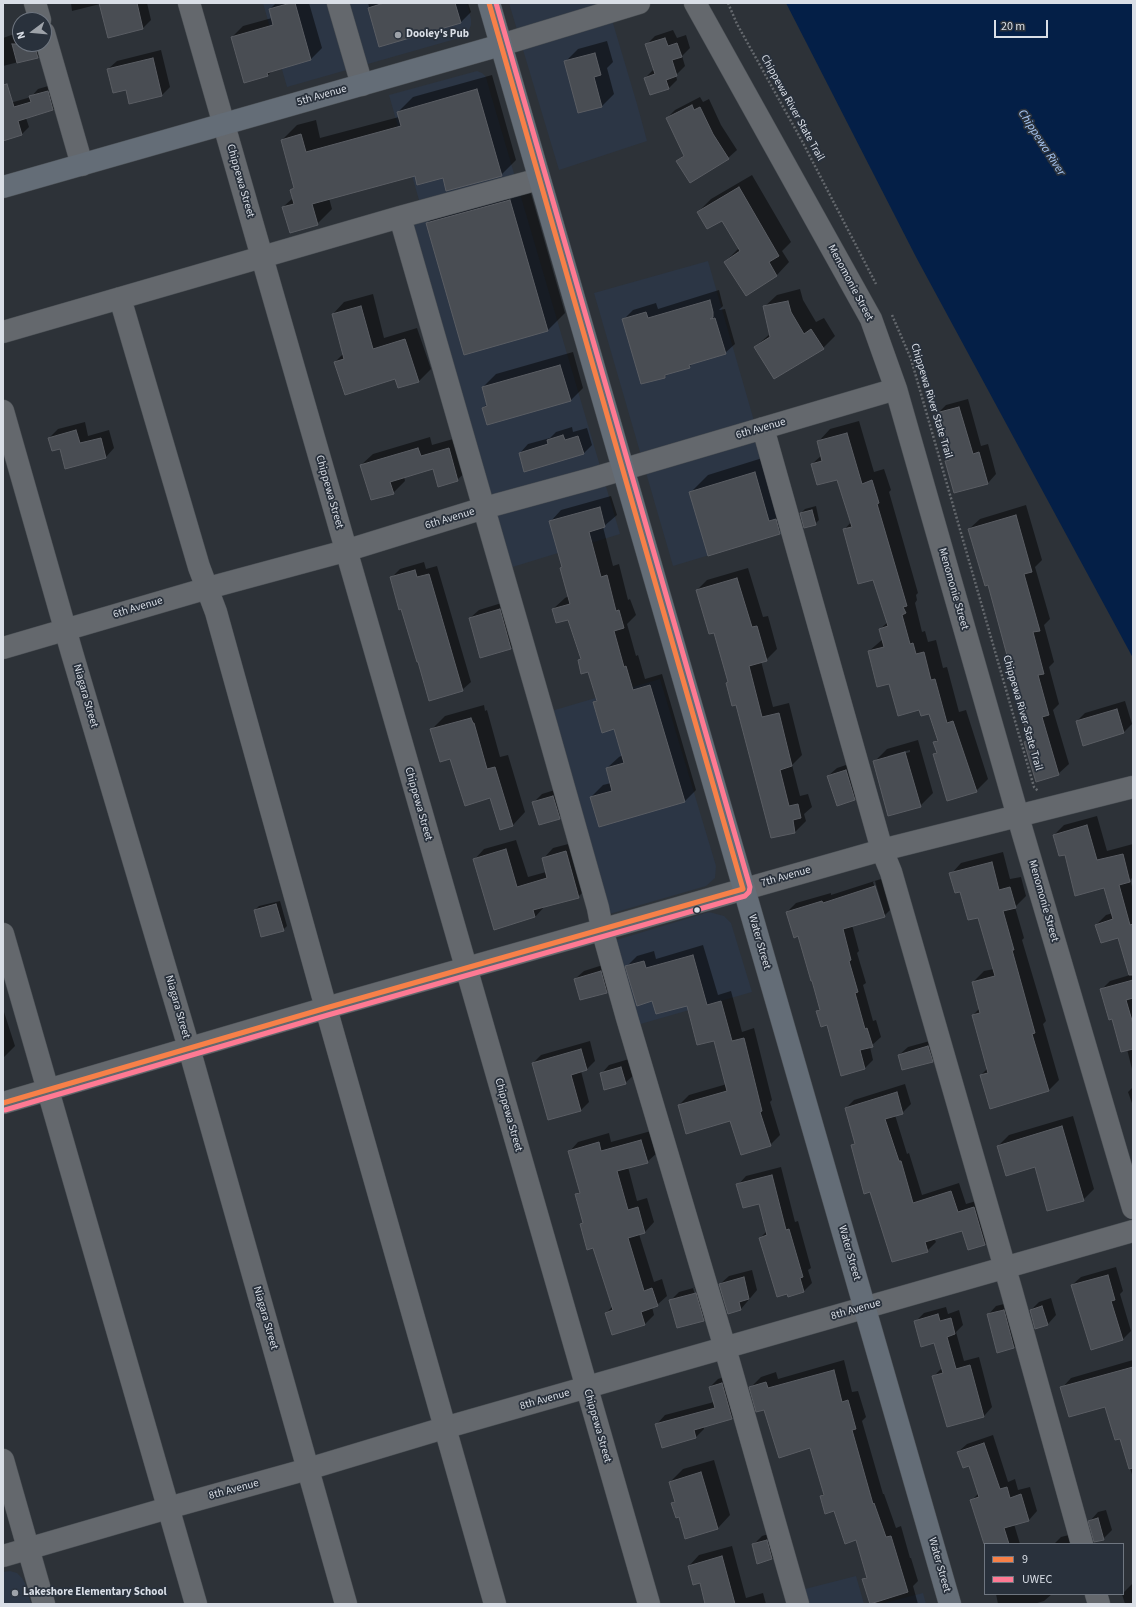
<!DOCTYPE html>
<style>
body{margin:0}
#map{position:relative;width:1136px;height:1607px;overflow:hidden;background:#2d3238;font-family:"Source Sans 3",sans-serif}
canvas{display:block}
.frame{position:absolute;inset:0;border:4px solid #d9dee6;pointer-events:none}
.legend{position:absolute;left:984px;top:1543px;width:140px;height:52px;box-sizing:border-box;background:#29313c;border:1px solid #6f7680;margin:0;padding:5px 7px;list-style:none;font-size:12px;color:#d9dee6}
.legend li{display:flex;align-items:center;gap:8px;height:20px}
.legend b{width:20px;border:1px solid #6f7680}
.north{position:absolute;left:12px;top:12px;width:40px;height:40px;box-sizing:border-box;background:#29313c;border:1px solid #6f7680;border-radius:50%;rotate:254deg;font-size:11px;font-weight:700;line-height:16px;text-align:center;color:#d9dee6}
.north::after{content:'';display:block;margin:auto;width:14px;height:18px;background:#9da2a9;clip-path:polygon(50% 0,100% 100%,50% 72%,0 100%)}
.scale{position:absolute;left:994px;top:20px;width:54px;height:18px;box-sizing:border-box;border:2px solid #d9dee6;border-top:0;padding-left:5px;font-size:12px;line-height:14px;white-space:nowrap;color:#d9dee6;-webkit-text-stroke:3px #29313c;paint-order:stroke}
</style>
<div id="map">
<canvas width="1136" height="1607"></canvas>
<div class="frame"></div>
<ul class="legend">
<li><b style="height:5px;background:#f78048"></b>9</li>
<li><b style="height:5px;background:#fe7a93"></b>UWEC</li>
</ul>
<div class="north">N</div>
<div class="scale">20 m</div>
</div>
<script>
const ctx = document.querySelector('canvas').getContext('2d');
ctx.lineJoin = 'round';
function paint(path, color) { ctx.fillStyle = color; ctx.fill(path, 'evenodd'); }
const poly = rows => new Path2D(rows.map(r => 'M' + r).join(''));
function trace(path, color, width, dash) { ctx.strokeStyle = color; ctx.lineWidth = width; ctx.lineCap = dash ? 'butt' : 'round'; ctx.setLineDash(dash || []); ctx.stroke(path); }
function drawText(font, color, halo, rows, align = 'center') {
  ctx.font = font + ' "Source Sans 3",sans-serif'; ctx.lineWidth = 3.5; ctx.setLineDash([]); ctx.textBaseline = 'middle'; ctx.strokeStyle = halo; ctx.fillStyle = color; for (const [text, x, y, turn = 0] of rows) {
    ctx.save(); ctx.translate(x, y); ctx.rotate((+turn || 0) * Math.PI / 180); ctx.textAlign = isNaN(turn) ? turn : align; if (halo) ctx.strokeText(text, 0, 0); ctx.fillText(text, 0, 0); ctx.restore();
  }
}
paint(poly([
 [263,3,467,3,471,19,471,25,468,32,465,36,459,38,287,87],
 [509,3,607,3,637,104,647,141,559,170],
 [477,71,482,73,486,77,488,85,620,534,506,569,408,219,423,214,389,95],
 [708,261,786,532,673,566,594,293],
 [660,679,716,866,715,878,706,886,606,915,548,712],
 [709,912,724,916,731,923,752,992,637,1025,613,941],
 [10,1571,17,1573,22,1578,25,1583,31,1604,3,1604,3,1572],
 [856,1576,864,1604,805,1604,801,1590],
 [923,1593,926,1604,881,1604]
]), '#2c3645');
paint(poly([
 [786,3,1133,3,1133,658,916,257]
]), '#041f47');
paint(poly([
 [71,3,147,3,151,20,143,28,109,37,100,4,72,11],
 [276,3,309,3,322,48,311,59,273,70,268,75,232,37,243,26,272,18,270,9],
 [368,3,468,3,471,12,461,22,380,45],
 [673,30,677,38,686,35,690,48,682,56,685,66,676,75,677,80,669,88,645,78,654,69,646,45,655,36],
 [20,32,20,44,44,44,45,49,38,57,3,66,3,38],
 [607,41,613,62,607,68,614,94,602,106,579,112,566,61,578,49],
 [161,50,170,87,161,96,108,69,117,61],
 [492,75,516,160,501,175,443,177,415,174,329,198,332,209,317,224,283,207,294,197,291,190,294,187,282,140,297,125,316,120,320,138,399,117,398,112,413,97],
 [55,84,60,102,53,110,26,118,29,127,21,135,3,140,3,105,31,97,38,89],
 [700,97,703,102,709,99,721,125,737,150,728,158,677,161,685,154,667,118,675,110],
 [752,175,791,242,782,251,789,262,777,275,746,295,725,262,739,248,723,220,698,212,711,199],
 [528,183,565,313,548,330,427,223,445,206],
 [800,289,803,300,816,322,824,318,835,336,823,348,755,347,771,333,764,307,777,295],
 [719,290,723,306,719,310,725,309,735,344,725,353,693,363,689,367,668,373,665,377,624,319,633,310,656,303,658,309],
 [373,294,384,338,417,328,431,369,419,381,399,387,396,378,335,362,343,354,333,314,344,302],
 [573,352,583,388,570,401,483,408,488,403,483,387,496,374],
 [968,399,981,446,988,444,996,474,988,483,955,492,947,462,950,458,937,414,946,405],
 [859,421,874,472,884,469,891,490,889,492,918,593,916,595,917,600,915,603,922,632,925,631,928,642,936,640,943,668,947,667,959,712,966,710,988,779,976,791,934,755,937,751,935,742,938,739,929,713,920,708,890,683,869,651,883,639,880,629,888,622,873,579,844,530,851,522,838,478,812,464,822,455,818,442,830,429],
 [85,422,88,436,109,430,114,448,106,457,61,447,49,438,58,429],
 [572,427,573,432,587,428,592,445,583,454,520,453,528,444,550,438,556,432],
 [430,437,432,445,460,437,469,469,457,480,434,468,404,477,405,481,393,493,361,465,373,454],
 [772,455,797,516,779,533,691,492,708,475],
 [611,496,617,515,603,527,613,566,619,564,628,600,630,599,636,615,627,624,636,656,638,655,645,679,662,674,696,790,685,801,591,797,603,785,611,783,607,768,619,757,623,755,615,728,594,703,597,699,589,670,579,660,581,658,568,619,553,609,565,598,569,596,563,567,550,522,561,510],
 [1026,505,1042,560,1035,567,1050,619,1044,625,1054,662,1049,667,1059,704,1053,710,1069,764,1058,774,1025,742,1030,738,1009,658,989,584,969,529,980,519],
 [816,506,819,520,815,524,801,513,805,509],
 [424,562,426,569,437,566,471,682,462,690,419,660,391,578,400,569],
 [748,568,763,617,768,616,777,649,766,660,761,661,773,707,789,703,802,755,792,765,800,796,808,794,812,807,804,814,806,821,795,832,771,837,737,704,729,682,715,631,697,590,707,580],
 [508,601,519,639,511,648,481,656,470,618,479,610],
 [1125,701,1132,724,1124,732,1077,721,1085,713],
 [484,705,485,711,487,710,500,757,508,755,525,812,513,825,491,797,450,758,432,729,445,716],
 [918,740,933,793,920,806,874,762,887,749],
 [910,750,910,752,888,758,888,756],
 [855,762,863,791,854,799,828,776,837,768],
 [561,788,568,809,559,818,534,802,542,794],
 [1097,816,1107,851,1133,844,1133,877,1130,880,1133,890,1133,1073,1127,1049,1101,990,1110,981,1130,975,1119,937,1096,925,1106,915,1113,913,1105,887,1065,854,1054,835,1064,825],
 [516,840,528,877,546,872,543,859,553,848,576,842,589,886,578,897,545,906,535,917,474,860,484,849],
 [1003,852,1010,879,1021,877,1026,896,1015,907,1024,938,1022,940,1046,1021,1043,1024,1059,1080,1048,1091,981,1075,988,1068,973,1015,980,1008,973,982,984,971,994,969,979,916,951,874,961,863],
 [884,878,893,907,884,916,852,925,859,951,857,953,866,983,863,985,873,1021,876,1020,881,1037,870,1047,873,1060,865,1068,817,1011,820,1008,799,935,787,912,796,903,831,893,831,895],
 [875,881,884,912,882,912,873,882],
 [280,901,287,926,283,930,255,910,259,906],
 [703,945,718,995,731,991,742,1032,754,1028,772,1100,770,1102,780,1135,770,1145,731,1120,679,1105,689,1095,727,1084,714,1039,687,1004,653,1000,627,966,637,956,654,951,656,959],
 [609,963,615,983,606,992,575,979,584,971],
 [4,1012,15,1046,3,1058,3,1013],
 [937,1039,941,1052,932,1061,899,1055,908,1047],
 [590,1041,595,1061,587,1069,581,1071,589,1102,580,1111,533,1063,541,1055],
 [629,1059,634,1075,625,1083,601,1074,609,1065],
 [905,1084,911,1104,902,1113,895,1115,907,1154,909,1153,922,1195,959,1183,966,1204,983,1199,993,1235,985,1244,969,1249,963,1229,934,1238,936,1242,927,1251,871,1191,852,1146,856,1142,846,1108,854,1100],
 [1133,1087,1133,1106,1128,1092],
 [1073,1116,1094,1189,1083,1200,1036,1166,998,1146,1009,1135],
 [651,1131,657,1153,647,1162,628,1167,637,1201,647,1198,654,1222,645,1232,639,1234,654,1282,662,1279,667,1296,657,1305,652,1307,654,1315,645,1324,606,1313,613,1306,594,1247,581,1224,584,1221,576,1195,580,1191,569,1152,578,1142,609,1133,611,1142],
 [781,1167,795,1222,798,1221,811,1268,808,1270,812,1283,804,1291,760,1238,767,1231,760,1203,738,1185,746,1176],
 [1116,1267,1123,1291,1120,1294,1131,1331,1123,1339,1072,1285,1081,1277],
 [752,1270,757,1290,741,1309,720,1284,729,1276],
 [704,1285,712,1311,703,1320,670,1301,679,1292],
 [693,1288,695,1288,703,1316,701,1316],
 [1051,1298,1056,1315,1048,1324,1036,1328,1031,1310,1039,1302],
 [1012,1302,1022,1339,1014,1347,998,1352,988,1315,996,1306],
 [946,1307,948,1314,959,1310,963,1325,956,1332,964,1361,979,1357,992,1407,984,1416,948,1426,934,1376,942,1368,935,1342,915,1322,924,1313],
 [844,1360,852,1392,858,1391,866,1417,862,1421,883,1494,884,1494,896,1528,901,1526,910,1558,911,1558,918,1581,913,1586,918,1604,871,1604,864,1579,867,1576,856,1539,835,1510,821,1496,824,1493,811,1447,764,1408,750,1388,761,1377,776,1372,778,1379],
 [1133,1360,1133,1478,1121,1437,1105,1405,1062,1388,1071,1378],
 [730,1375,740,1409,732,1418,704,1426,704,1429,696,1437,657,1424,665,1415,714,1402,710,1387,718,1379],
 [993,1435,1008,1482,1015,1479,1018,1490,1030,1487,1037,1511,1029,1520,1014,1524,1020,1544,985,1544,985,1546,972,1500,979,1493,969,1465,958,1452,967,1444],
 [714,1460,730,1515,718,1528,680,1516,672,1503,676,1500,670,1482,683,1469],
 [1106,1510,1112,1530,1103,1539,1090,1521,1098,1512],
 [775,1532,780,1550,772,1559,753,1545,762,1536],
 [1077,1533,1081,1544,1054,1544,1061,1537],
 [732,1546,746,1598,763,1593,766,1604,706,1604,700,1582,689,1566,699,1555],
 [1133,1583,1133,1604,1125,1604,1122,1594],
 [996,1594,1052,1594,1044,1601,1034,1604,998,1604]
]), '#0007');
const building = poly([
 [99,3,137,3,143,29,108,38,99,3],
 [291,3,295,3,311,60,267,73,268,76,244,83,231,37,273,25,269,9,291,3],
 [384,3,455,3,461,23,379,47,368,8,384,3],
 [665,38,668,46,677,43,682,57,672,60,677,76,666,80,669,89,650,95,644,78,655,74,645,44,665,38],
 [12,44,34,44,38,58,17,63,12,44],
 [595,53,601,75,594,77,602,107,578,113,564,61,595,53],
 [153,58,162,96,129,104,126,90,113,93,107,69,153,58],
 [7,84,14,107,31,102,29,96,48,91,53,110,18,121,22,135,3,141,3,85,7,84],
 [477,89,502,176,446,191,443,178,417,185,415,176,312,204,318,225,290,233,282,207,294,204,290,190,294,188,281,140,301,134,306,152,401,126,397,112,477,89],
 [692,105,694,110,700,107,713,134,729,159,690,183,676,161,684,156,666,118,692,105],
 [739,187,779,256,769,262,777,276,746,296,724,262,740,251,722,221,707,229,697,212,739,187],
 [510,200,548,331,464,355,426,223,510,200],
 [710,300,713,312,713,317,710,319,715,318,726,354,689,365,690,368,665,375,665,378,641,384,622,319,646,312,648,318,710,300],
 [788,301,791,312,804,334,811,329,824,349,774,379,754,347,770,337,763,306,788,301],
 [361,306,373,349,405,339,419,382,398,388,395,379,345,395,334,362,344,359,332,314,361,306],
 [560,365,571,401,487,425,482,408,487,406,482,387,560,365],
 [959,407,973,454,979,452,988,484,954,493,945,461,950,460,936,413,959,407],
 [76,430,80,443,101,438,106,458,65,469,60,449,52,451,48,438,76,430],
 [847,433,862,484,872,480,879,503,877,504,907,606,903,607,906,613,902,615,910,644,913,643,916,654,924,652,931,680,935,679,947,723,953,721,977,792,947,801,933,754,937,753,933,742,938,741,929,714,921,716,919,710,898,716,889,684,877,687,868,651,884,647,879,629,888,626,873,580,858,584,843,529,852,527,837,480,817,485,811,464,822,461,817,441,847,433],
 [563,435,565,440,578,436,584,454,524,472,519,453,548,444,547,440,563,435],
 [418,448,421,456,449,448,458,481,438,487,433,469,390,482,394,494,371,500,360,465,418,448],
 [755,472,769,521,776,519,780,534,708,556,689,492,755,472],
 [600,507,605,527,589,532,601,577,607,575,616,611,619,610,624,628,614,631,624,667,626,666,633,690,650,685,685,802,599,827,590,797,612,791,606,768,624,763,614,729,602,733,593,702,597,701,588,672,581,674,578,660,581,659,568,620,556,623,552,609,570,604,560,568,562,567,549,521,600,507],
 [812,510,816,525,804,528,800,513,812,510],
 [1016,515,1032,572,1024,574,1040,631,1033,632,1044,674,1038,675,1049,715,1042,717,1059,775,1036,782,1024,742,1029,740,1012,682,1006,660,1008,659,988,585,985,586,968,529,1016,515],
 [415,570,417,577,429,574,463,691,429,701,418,662,417,662,401,609,399,610,390,577,415,570],
 [737,578,752,627,757,626,767,661,749,666,762,717,779,713,792,766,780,770,789,806,798,804,801,818,793,820,795,833,771,838,736,705,732,706,726,683,728,682,714,633,709,634,696,590,737,578],
 [500,609,511,649,480,658,469,618,500,609],
 [1117,709,1124,733,1083,746,1076,721,1117,709],
 [471,718,473,723,474,723,487,769,495,767,513,826,500,830,490,798,465,806,450,759,440,762,430,729,471,718],
 [905,752,921,807,888,816,873,761,905,752],
 [846,770,855,800,837,806,827,776,846,770],
 [553,796,560,819,539,825,532,802,553,796],
 [1087,825,1097,860,1123,854,1130,882,1119,885,1130,925,1133,924,1133,975,1129,975,1118,938,1101,943,1095,925,1113,919,1104,888,1075,896,1065,855,1059,856,1053,835,1087,825],
 [506,849,517,887,547,878,542,858,566,851,579,898,533,910,535,917,494,930,473,859,506,849],
 [992,862,999,890,1010,887,1016,908,1003,911,1014,950,1012,950,1035,1033,1032,1034,1049,1091,990,1109,980,1075,988,1073,972,1015,980,1013,972,982,995,976,978,918,968,920,960,892,955,893,949,873,992,862],
 [875,886,885,917,843,929,851,960,849,961,858,992,855,993,865,1029,867,1028,873,1047,860,1050,865,1069,841,1076,827,1025,821,1027,816,1011,820,1010,812,981,811,981,798,936,794,938,786,912,822,901,823,903,875,886],
 [276,904,284,931,261,937,254,910,276,904],
 [693,955,707,1005,721,1001,732,1041,744,1038,762,1111,760,1112,771,1146,741,1155,730,1121,686,1134,678,1105,727,1091,714,1041,697,1045,687,1006,656,1014,652,1001,637,1006,625,966,644,961,646,968,693,955],
 [601,971,607,993,580,1000,574,979,601,971],
 [1133,980,1133,998,1126,1000,1133,1024,1133,1049,1121,1052,1112,1019,1109,1020,1100,989,1133,980],
 [928,1046,933,1062,902,1070,898,1055,928,1046],
 [581,1049,587,1070,571,1075,581,1111,548,1120,532,1063,581,1049],
 [621,1067,626,1084,604,1090,600,1073,621,1067],
 [897,1092,903,1114,885,1119,899,1161,901,1161,913,1203,951,1191,958,1212,974,1207,985,1245,968,1250,962,1231,925,1242,928,1252,892,1262,870,1192,864,1194,851,1145,855,1144,845,1108,897,1092],
 [1062,1126,1084,1201,1047,1211,1035,1167,1006,1176,997,1146,1062,1126],
 [641,1140,648,1163,617,1171,628,1210,638,1207,645,1233,628,1238,644,1291,652,1288,658,1306,641,1312,645,1325,612,1335,605,1313,613,1310,593,1248,587,1250,580,1224,583,1223,575,1194,580,1193,568,1151,599,1142,601,1151,641,1140],
 [772,1175,786,1230,789,1229,803,1277,800,1278,804,1292,788,1297,787,1294,777,1297,759,1238,767,1235,759,1204,743,1208,736,1184,772,1175],
 [1108,1275,1115,1300,1111,1301,1123,1340,1091,1350,1071,1285,1108,1275],
 [744,1277,749,1299,739,1302,741,1310,728,1314,719,1284,744,1277],
 [696,1293,704,1321,677,1328,669,1300,696,1293],
 [1042,1306,1048,1325,1035,1329,1030,1310,1042,1306],
 [1004,1310,1014,1348,997,1353,987,1314,1004,1310],
 [938,1314,940,1321,951,1318,955,1334,947,1337,956,1369,970,1365,984,1417,947,1427,932,1376,943,1373,934,1343,921,1347,914,1321,938,1314],
 [1133,1367,1133,1468,1129,1469,1120,1439,1115,1440,1105,1407,1069,1417,1060,1387,1133,1367],
 [834,1370,842,1402,848,1400,856,1429,852,1430,873,1504,874,1503,886,1537,891,1536,908,1592,870,1604,862,1579,867,1578,856,1540,845,1544,834,1511,825,1514,820,1496,824,1495,810,1448,779,1458,764,1410,756,1412,749,1387,766,1382,768,1388,834,1370],
 [722,1383,732,1419,694,1430,696,1438,662,1448,655,1424,715,1408,709,1387,722,1383],
 [984,1443,1000,1489,1007,1487,1010,1498,1021,1494,1029,1521,1004,1528,1009,1544,984,1544,970,1500,979,1497,969,1466,963,1468,957,1452,984,1443],
 [701,1472,718,1529,685,1539,679,1517,676,1518,671,1503,675,1502,669,1482,701,1472],
 [1098,1518,1104,1540,1094,1542,1088,1521,1098,1518],
 [767,1540,772,1559,757,1564,752,1544,767,1540],
 [722,1556,735,1604,705,1604,700,1583,693,1585,688,1566,722,1556]
]);
paint(building, '#494d53');
trace(building, '#5a5d63', 1);
const minor = poly([
 [35,3,40,20],
 [189,3,649,1604],
 [338,3,362,85],
 [695,3,871,319,896,389,1023,834,1133,1208],
 [44,33,82,165],
 [501,45,639,3],
 [400,217,546,724,598,908,602,929,627,1018,725,1348,798,1604],
 [120,298,199,567,216,612,326,1008,495,1604],
 [3,332,400,217,539,179],
 [3,411,72,653,189,1048,346,1604],
 [763,428,882,850,891,872,1011,1289,1082,1544],
 [3,648,208,588,345,551,484,508,594,478,896,389],
 [3,934,196,1604],
 [3,1103,326,1008,882,850,1133,787],
 [3,1460,44,1604],
 [3,1556,168,1508,308,1469,444,1428,1133,1231],
 [1096,1594,1099,1604]
]);
const major = poly([
 [489,3,950,1604],
 [3,187,501,45]
]);
trace(minor, '#494e53', 23);
trace(major, '#494e53', 23);
trace(poly([
 [728,3,737,24,802,141,876,284],
 [892,315,911,359,1034,787,1038,791]
]), '#65696e', 2.5, [2, 2]);
trace(minor, '#64686d', 22);
trace(major, '#646d77', 22);
trace(poly([
 [3,1103,326,1008,743,889,489,3]
]), '#f78048', 5);
trace(poly([
 [5,1110,328,1015,745,896,749,892,750,887,496,3]
]), '#fe7a93', 5);
for (const [x, y, r, color] of [
 [398,35,4,"#9da2a9"],
 [697,910,3.5,"#d9dee6"],
 [15,1593,4,"#9da2a9"]
]) { const dot = new Path2D(); dot.arc(x, y, r, 0, 2 * Math.PI); ctx.fillStyle = color; ctx.fill(dot); trace(dot, '#29313c', 1.5); }
drawText('bold 11px', '#d9dee6', '#29313c', [
 ["Dooley's Pub",406,35],
 ["Lakeshore Elementary School",23,1593]
], 'left');
drawText('11px', '#d9dee6', '#29313c', [
 ["5th Avenue",322,96,-16],
 ["Chippewa River State Trail",792,108,61],
 ["Chippewa Street",240,181,74],
 ["Menomonie Street",850,283,62],
 ["Chippewa River State Trail",931,401,73],
 ["6th Avenue",761,429,-16],
 ["Chippewa Street",329,492,74],
 ["6th Avenue",450,519,-17],
 ["Menomonie Street",953,589,74],
 ["6th Avenue",138,608,-17],
 ["Niagara Street",85,696,74],
 ["Chippewa River State Trail",1022,713,74],
 ["Chippewa Street",418,804,74],
 ["7th Avenue",786,877,-16],
 ["Menomonie Street",1043,901,74],
 ["Water Street",759,942,74],
 ["Niagara Street",177,1007,74],
 ["Chippewa Street",508,1115,74],
 ["Water Street",849,1253,74],
 ["8th Avenue",856,1310,-16],
 ["Niagara Street",265,1318,74],
 ["8th Avenue",545,1400,-16],
 ["Chippewa Street",597,1426,74],
 ["8th Avenue",234,1490,-15],
 ["Water Street",939,1565,74]
]);
drawText('italic 12px', '#a8c7f4', '#29313c', [
 ["Chippewa River",1041,143,57]
]);
</script>
